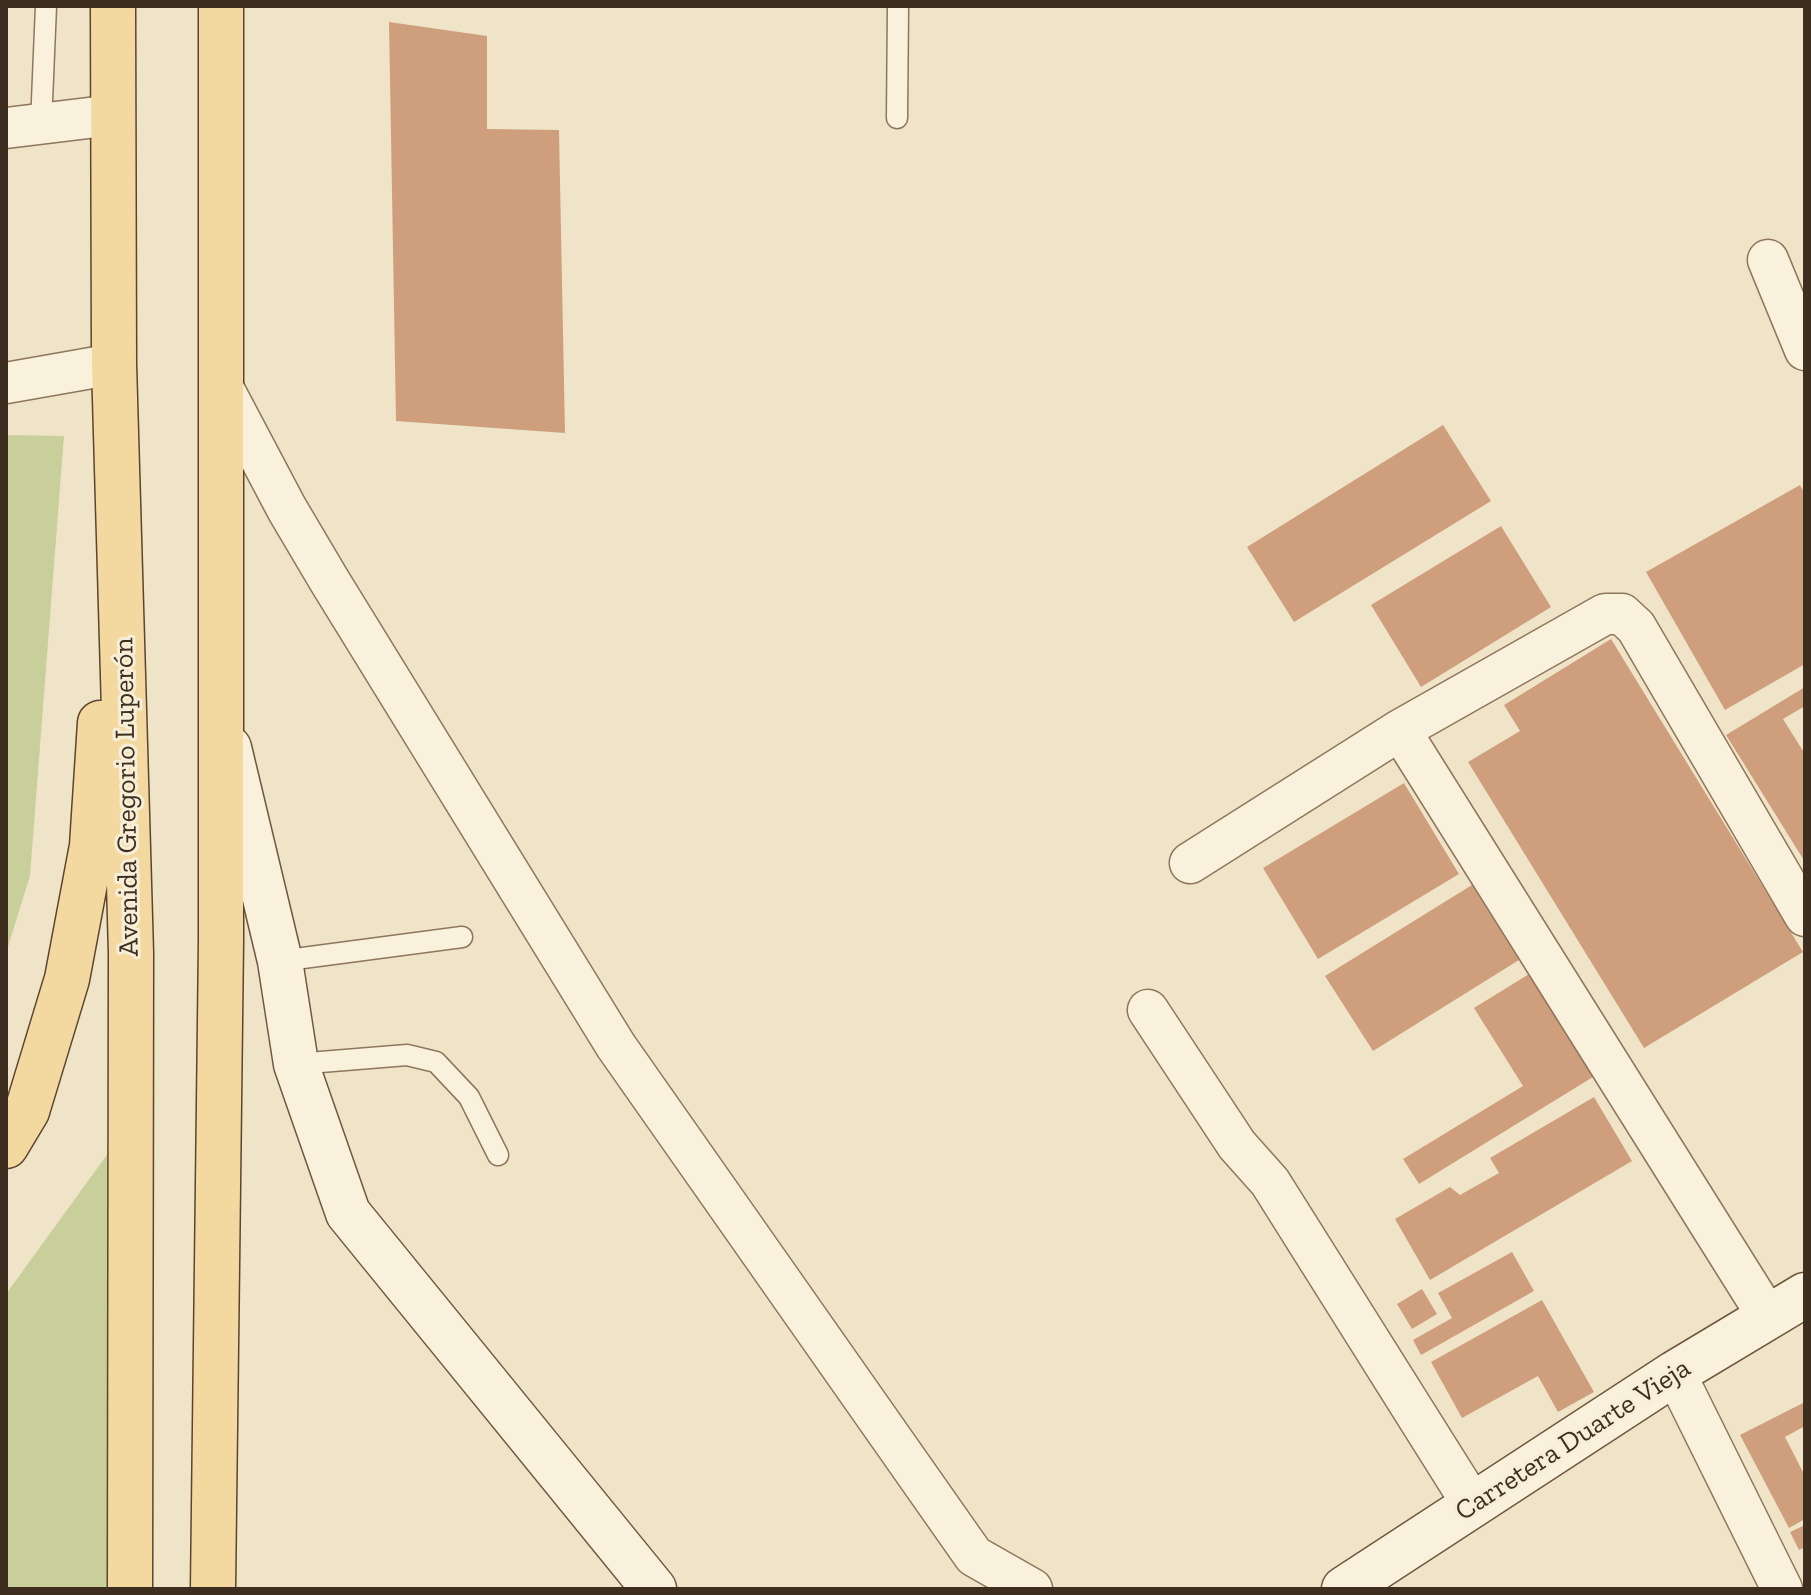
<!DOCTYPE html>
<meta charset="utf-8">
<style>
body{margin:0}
#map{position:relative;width:1811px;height:1595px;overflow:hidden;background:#f0e4c8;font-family:"Zilla Slab",serif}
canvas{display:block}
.frame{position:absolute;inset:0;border:8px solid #3d2e20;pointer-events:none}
</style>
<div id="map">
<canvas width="1811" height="1595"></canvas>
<div class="frame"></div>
</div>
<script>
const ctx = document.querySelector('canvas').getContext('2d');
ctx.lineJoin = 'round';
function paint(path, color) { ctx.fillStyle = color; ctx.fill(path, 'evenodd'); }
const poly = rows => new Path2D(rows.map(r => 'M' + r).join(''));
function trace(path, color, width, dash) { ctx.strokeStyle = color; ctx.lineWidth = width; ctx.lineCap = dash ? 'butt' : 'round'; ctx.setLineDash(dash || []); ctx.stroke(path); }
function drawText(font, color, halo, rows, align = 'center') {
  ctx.font = font + ' "Zilla Slab",serif'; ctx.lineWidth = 6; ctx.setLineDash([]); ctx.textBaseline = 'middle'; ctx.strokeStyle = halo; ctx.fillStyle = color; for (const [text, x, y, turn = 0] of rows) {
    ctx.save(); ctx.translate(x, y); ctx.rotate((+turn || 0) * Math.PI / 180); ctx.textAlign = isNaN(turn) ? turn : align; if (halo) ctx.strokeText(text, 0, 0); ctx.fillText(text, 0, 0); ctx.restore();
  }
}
paint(poly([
 [6,435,64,436,30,876,6,953],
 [122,1134,116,1589,6,1589,6,1294]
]), '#c9cf9b');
paint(poly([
 [389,22,487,36,487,129,559,130,565,433,396,421],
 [1443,425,1491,501,1294,622,1247,547],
 [1800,485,1805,494,1805,664,1725,710,1646,572],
 [1501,526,1551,607,1421,687,1371,605],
 [1611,639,1803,952,1644,1048,1468,762,1520,731,1504,705],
 [1805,687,1805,706,1783,719,1805,754,1805,862,1726,735],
 [1404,783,1459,874,1318,959,1263,868],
 [1472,885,1519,960,1373,1051,1325,976],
 [1529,974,1593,1077,1419,1184,1403,1159,1523,1086,1474,1008],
 [1594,1097,1632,1161,1430,1280,1395,1219,1450,1187,1460,1195,1499,1173,1490,1158],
 [1512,1252,1534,1291,1421,1355,1413,1340,1452,1318,1438,1293],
 [1422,1289,1437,1314,1412,1329,1397,1304],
 [1542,1300,1594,1392,1558,1412,1538,1376,1462,1418,1431,1362],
 [1805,1402,1805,1426,1785,1437,1805,1476,1805,1519,1789,1528,1740,1435],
 [1805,1525,1805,1547,1799,1550,1790,1532]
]), '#cf9f7d');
const service = poly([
 [897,118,898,6],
 [41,124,46,6],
 [280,961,462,937],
 [296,1064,407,1055,436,1062,469,1097,498,1155]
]);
const minor = poly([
 [6,128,113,115],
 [1768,260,1805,350],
 [6,383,114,364],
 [221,384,287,509,329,580,616,1046,974,1556,1032,1589],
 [1400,730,1768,1317],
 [1190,863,1400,730,1605,614,1622,614,1636,627,1805,916],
 [1148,1010,1237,1145,1270,1182,1473,1505],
 [1675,1373,1782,1589]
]);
const secondary = poly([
 [229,748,280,961,296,1064,348,1213,654,1589],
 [1344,1589,1675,1373,1805,1295]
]);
const primary = poly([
 [113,6,114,364,131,953,130,1589],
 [6,1146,27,1111,67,979,92,846,100,723],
 [213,1589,221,941,221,6]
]);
trace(service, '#8d765c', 23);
trace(minor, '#8d765c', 43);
trace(secondary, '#6f573f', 47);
trace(primary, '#5b4430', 47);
trace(service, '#faf1dc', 20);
trace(minor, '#faf1dc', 40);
trace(secondary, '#faf1dc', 44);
trace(primary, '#f3d9a0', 44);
drawText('28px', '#3d2e20', '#f7eed8', [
 ["Avenida Gregorio Luperón",127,797,-91],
 ["Carretera Duarte Vieja",1573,1440,-33]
]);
</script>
